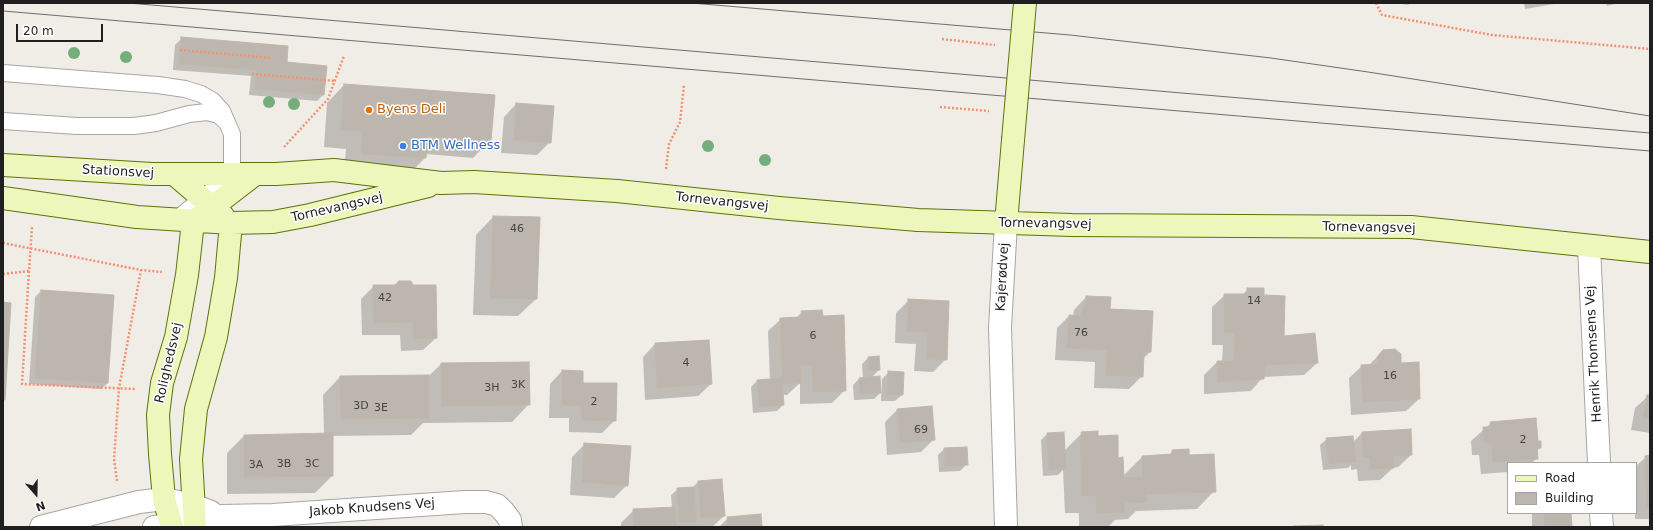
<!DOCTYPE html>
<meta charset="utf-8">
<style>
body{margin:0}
#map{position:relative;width:1653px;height:530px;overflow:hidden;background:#f0ede6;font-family:"DejaVu Sans",sans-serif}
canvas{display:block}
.frame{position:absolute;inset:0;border:4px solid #1f1f1f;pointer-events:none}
.legend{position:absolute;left:1507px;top:462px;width:130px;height:52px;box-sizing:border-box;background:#fff;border:1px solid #a5a5a5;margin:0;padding:5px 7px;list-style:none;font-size:12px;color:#1f1f1f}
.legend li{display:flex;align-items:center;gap:8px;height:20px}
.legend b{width:20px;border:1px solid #a5a5a5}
.north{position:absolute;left:16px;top:474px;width:40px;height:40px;-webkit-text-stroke:3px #fff;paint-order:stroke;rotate:160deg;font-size:11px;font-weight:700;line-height:16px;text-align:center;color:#1f1f1f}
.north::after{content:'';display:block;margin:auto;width:14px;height:18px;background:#1f1f1f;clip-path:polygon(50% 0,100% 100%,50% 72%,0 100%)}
.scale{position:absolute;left:16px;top:24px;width:87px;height:18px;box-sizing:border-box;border:2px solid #1f1f1f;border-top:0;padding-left:5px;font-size:12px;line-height:14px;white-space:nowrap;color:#1f1f1f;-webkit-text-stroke:3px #fff;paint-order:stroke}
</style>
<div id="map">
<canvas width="1653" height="530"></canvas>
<div class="frame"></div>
<ul class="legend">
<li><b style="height:5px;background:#edf7bc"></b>Road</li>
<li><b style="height:11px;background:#bcb6af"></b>Building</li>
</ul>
<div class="north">N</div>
<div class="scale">20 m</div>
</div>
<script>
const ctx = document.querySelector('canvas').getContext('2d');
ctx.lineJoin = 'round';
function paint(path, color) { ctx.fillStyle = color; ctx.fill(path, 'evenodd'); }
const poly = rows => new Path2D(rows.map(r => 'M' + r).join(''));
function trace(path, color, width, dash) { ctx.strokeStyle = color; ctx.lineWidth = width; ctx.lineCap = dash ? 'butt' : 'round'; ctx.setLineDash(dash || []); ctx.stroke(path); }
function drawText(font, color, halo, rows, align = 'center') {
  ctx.font = font + ' "DejaVu Sans",sans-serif'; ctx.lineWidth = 3; ctx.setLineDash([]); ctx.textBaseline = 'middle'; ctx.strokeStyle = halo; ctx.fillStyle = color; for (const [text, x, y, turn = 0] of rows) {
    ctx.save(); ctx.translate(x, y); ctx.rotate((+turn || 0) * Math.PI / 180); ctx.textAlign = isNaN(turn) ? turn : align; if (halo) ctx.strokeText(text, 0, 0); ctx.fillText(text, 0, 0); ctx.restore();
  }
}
paint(poly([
 [1395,3,1410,3,1408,5],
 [1524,3,1560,3,1525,9],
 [1606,3,1619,3,1607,6],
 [182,38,286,63,323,95,317,101,249,95,251,76,173,70,175,45],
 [344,85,490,140,473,158,426,154,425,158,408,175,344,171,346,149,324,147,327,103],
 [516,104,550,142,537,155,501,153,504,117],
 [493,217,536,299,518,316,473,315,476,235],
 [374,286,436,338,423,350,401,351,400,335,362,335,361,299],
 [1248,289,1263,296,1283,337,1317,363,1304,375,1263,377,1251,391,1204,394,1204,375,1217,362,1222,362,1223,345,1212,345,1212,307,1225,295,1242,295],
 [41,291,108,383,101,389,29,384,35,297],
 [1086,297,1109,310,1150,352,1142,360,1142,376,1129,389,1094,388,1095,362,1055,360,1057,328,1069,316,1073,316,1074,310],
 [909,300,946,359,933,372,914,371,916,344,895,343,896,313],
 [802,312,822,317,845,390,832,403,800,404,800,383,787,395,782,395,783,405,777,411,753,413,751,387,757,381,770,380,768,331,781,319,796,318],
 [655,344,711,384,698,396,645,400,643,357],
 [1383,351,1400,364,1419,399,1406,411,1351,415,1349,378,1362,366,1369,365],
 [868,358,879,370,871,378,881,392,874,399,854,400,853,385,859,379,863,379,862,364],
 [441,364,529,404,512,422,423,423,411,435,332,436,332,476,315,493,227,494,227,453,244,436,324,434,323,395,340,377,428,377],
 [562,371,582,384,615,420,602,433,569,432,569,418,549,418,550,384],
 [889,372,902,395,895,401,881,401,882,379],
 [1648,396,1650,396,1650,433,1631,430,1635,408],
 [897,410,934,439,921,452,887,455,885,422],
 [1491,423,1537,442,1540,448,1536,452,1537,458,1532,463,1508,463,1508,472,1481,474,1479,455,1472,455,1471,441],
 [1363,432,1411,455,1398,467,1393,468,1380,480,1358,481,1357,469,1351,470,1351,465,1348,468,1323,470,1320,445,1327,439,1353,442],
 [1082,433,1097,437,1117,459,1123,476,1142,457,1168,456,1173,451,1188,456,1214,491,1197,509,1136,511,1128,519,1115,520,1108,527,1079,527,1079,513,1065,513,1063,470,1058,475,1043,476,1041,440,1047,434,1064,451],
 [585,444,627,485,614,498,570,495,572,457],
 [944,449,967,464,960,471,939,472,938,455],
 [1650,456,1650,519,1635,519,1636,466,1646,457],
 [698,482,724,516,712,527,621,527,621,523,634,510,672,508,671,495,678,489,692,488],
 [1532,513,1570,513,1571,527,1532,527],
 [728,518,761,527,719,527]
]), '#0003');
const building = poly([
 [181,37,288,46,287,62,327,66,324,95,255,89,257,70,179,64,181,37],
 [344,84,495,95,491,141,428,136,426,158,361,154,363,131,341,130,344,84],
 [516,103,554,106,551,143,514,140,516,103],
 [493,216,540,217,537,299,490,298,493,216],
 [399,281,411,281,413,285,436,285,437,338,413,339,413,322,374,323,373,285,395,285,399,281],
 [1247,288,1264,288,1264,295,1285,296,1284,336,1315,333,1318,363,1265,365,1264,379,1217,382,1217,361,1234,361,1235,333,1224,332,1224,294,1247,294,1247,288],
 [41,290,114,295,108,383,35,378,41,290],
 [1086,296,1111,297,1110,309,1153,311,1151,352,1144,352,1143,377,1106,375,1107,350,1067,348,1069,315,1082,316,1083,308,1085,308,1086,296],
 [908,299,949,301,947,360,926,359,928,332,907,331,908,299],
 [3,302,11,303,5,400,3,400,3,302],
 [822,310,823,316,844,315,846,391,813,392,812,365,800,365,801,383,783,384,780,318,802,317,801,311,822,310],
 [709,340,712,384,657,388,655,343,709,340],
 [1395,349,1401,354,1401,363,1419,362,1420,399,1363,402,1361,365,1378,364,1377,357,1383,350,1395,349],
 [879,356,880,370,869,371,868,357,879,356],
 [529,362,530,405,441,406,441,363,529,362],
 [562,370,583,371,583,383,617,383,616,421,581,420,581,406,562,405,562,370],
 [888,371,904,372,903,395,887,394,888,371],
 [429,375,429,418,341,419,340,376,429,375],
 [880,376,881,393,860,394,859,378,880,376],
 [782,378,784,405,759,407,757,380,782,378],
 [1647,395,1650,395,1650,419,1643,418,1647,395],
 [932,406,935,440,900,443,897,409,932,406],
 [1536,418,1538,441,1541,441,1541,448,1537,448,1538,459,1493,462,1492,443,1484,443,1483,427,1491,427,1490,422,1536,418],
 [1411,429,1412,455,1393,456,1394,468,1370,469,1370,457,1363,457,1362,432,1411,429],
 [1098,431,1098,436,1118,435,1118,458,1123,457,1124,478,1143,477,1142,456,1172,454,1172,450,1189,449,1189,455,1214,454,1216,492,1146,494,1147,502,1124,503,1124,512,1096,513,1096,496,1082,496,1080,438,1082,438,1081,432,1098,431],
 [1064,432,1066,469,1049,470,1047,433,1064,432],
 [333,433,333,476,244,477,244,435,333,433],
 [1353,436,1356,462,1329,464,1326,438,1353,436],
 [584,443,631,446,628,486,582,482,584,443],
 [967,447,968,465,945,466,944,448,967,447],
 [1650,455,1650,507,1647,507,1645,456,1650,455],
 [722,479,725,516,701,518,698,481,722,479],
 [694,487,696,522,679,522,677,488,694,487],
 [675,507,677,527,634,527,633,509,675,507],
 [1544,513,1571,513,1572,527,1545,527,1544,513],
 [761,514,762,527,728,527,727,517,761,514],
 [1323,525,1323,527,1293,527,1293,526,1323,525]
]);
paint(building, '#bcb6af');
trace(building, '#c1b6a9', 1);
const lane = poly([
 [3,73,158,85,185,89,201,94,213,101,222,111,232,134,232,174,176,220],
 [3,121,77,126,134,126,156,123,189,114,207,112,219,115,226,122]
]);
const street = poly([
 [1589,246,1599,463],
 [1601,513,1602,527],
 [41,527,139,502,164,499,193,505,211,512],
 [154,527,220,516,273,515,465,502,486,502,497,505,504,512,510,520,511,527],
 [1006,527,1000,327,1006,223]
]);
const secondary = poly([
 [3,165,152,174,276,174,334,170,441,183,474,182,617,191,779,208,918,220,1072,225,1411,227,1650,252],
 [174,174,223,216],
 [3,198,137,217,231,223,273,222,310,215,428,186],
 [1006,223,1013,140],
 [172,527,164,499,160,454,158,415,162,383,176,337,187,275,193,222,254,175],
 [195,527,191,459,196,409,216,337,226,278,231,223]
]);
trace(lane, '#a6a6a6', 18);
trace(street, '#a6a6a6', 24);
trace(secondary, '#5b7309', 24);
trace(poly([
 [1376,3,1382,15,1492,35,1650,49],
 [942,39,995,45],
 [180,50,271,58],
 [252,74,336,81],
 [940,107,989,111],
 [284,147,328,99,344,56],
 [666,169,669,144,680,122,684,85],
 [3,243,141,270,162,272],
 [29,271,22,384,135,389],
 [3,274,29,271,32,227],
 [117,481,114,459,119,388,141,270]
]), '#f49072', 2.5, [2, 2]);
trace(lane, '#fff', 16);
trace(street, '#fff', 22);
trace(secondary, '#edf7bc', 22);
trace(poly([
 [128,3,1650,133],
 [691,3,1070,35,1271,58,1368,72,1650,116],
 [3,11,1650,151]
]), '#6d6d6d', 1);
const secondaryBridge = poly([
 [1013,140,1025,3]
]);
trace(secondaryBridge, '#5b7309', 24, []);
trace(secondaryBridge, '#edf7bc', 22);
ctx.fillStyle = '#75ae7c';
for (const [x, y] of [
 [74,53],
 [126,57],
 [269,102],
 [294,104],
 [708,146],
 [765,160]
]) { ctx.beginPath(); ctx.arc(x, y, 6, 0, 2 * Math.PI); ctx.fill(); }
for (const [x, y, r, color] of [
 [369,110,4,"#e8710a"],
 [403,146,4,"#3f7fe0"]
]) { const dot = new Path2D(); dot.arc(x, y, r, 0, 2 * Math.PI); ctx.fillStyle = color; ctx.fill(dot); trace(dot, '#fff', 1.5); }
drawText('11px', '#464543', null, [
 ["46",517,229],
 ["42",385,298],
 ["14",1254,301],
 ["76",1081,333],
 ["6",813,336],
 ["4",686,363],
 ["16",1390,376],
 ["3K",518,385],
 ["3H",492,388],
 ["2",594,402],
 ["3D",361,406],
 ["3E",381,408],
 ["69",921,430],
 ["2",1523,440],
 ["3B",284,464],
 ["3C",312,464],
 ["3A",256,465]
]);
drawText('13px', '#c56008', '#fff', [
 ["Byens Deli",377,110]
], 'left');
drawText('13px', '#366cbe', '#fff', [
 ["BTM Wellness",411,146]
], 'left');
drawText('13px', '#1f1f1f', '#fff', [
 ["Stationsvej",118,172,3],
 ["Tornevangsvej",722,202,6],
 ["Tornevangsvej",337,208,-13],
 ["Tornevangsvej",1045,224,1],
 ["Tornevangsvej",1369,228,1],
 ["Kajerødvej",1003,277,-87],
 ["Henrik Thomsens Vej",1594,354,-93],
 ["Rolighedsvej",169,363,-77],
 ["Jakob Knudsens Vej",372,508,-4]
]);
</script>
